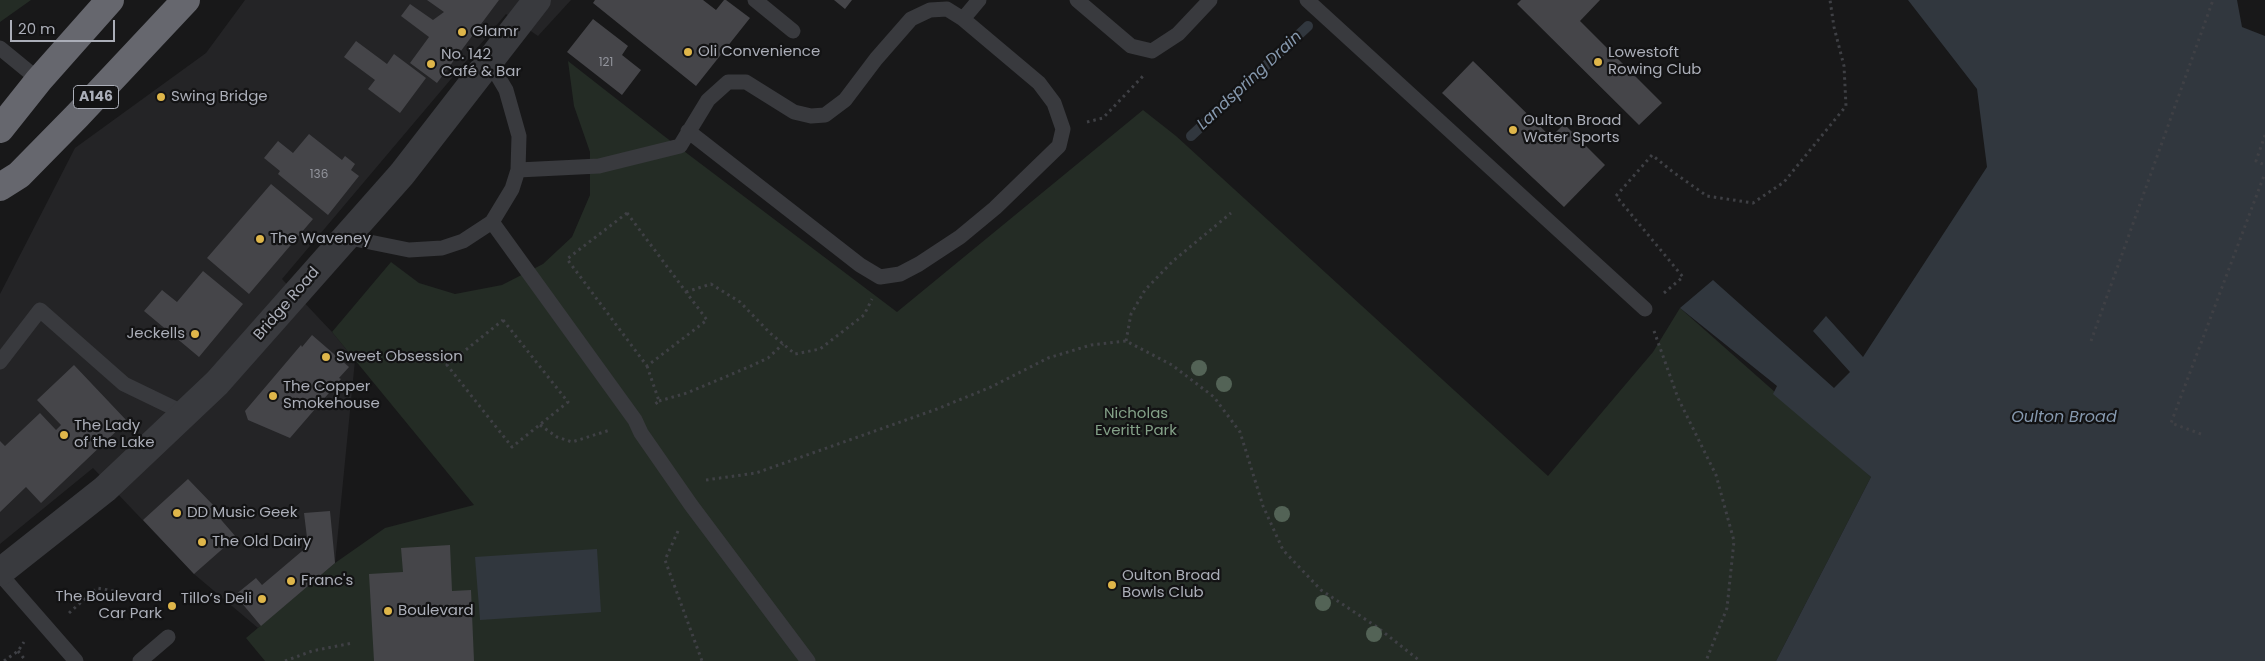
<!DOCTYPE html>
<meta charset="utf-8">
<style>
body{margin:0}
#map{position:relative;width:2265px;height:661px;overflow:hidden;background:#181819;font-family:Poppins,sans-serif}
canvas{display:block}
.scale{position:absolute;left:10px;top:20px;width:105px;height:22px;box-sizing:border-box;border:2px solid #abaeb8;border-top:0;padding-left:6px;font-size:15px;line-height:18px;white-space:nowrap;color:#abaeb8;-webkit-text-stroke:4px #131314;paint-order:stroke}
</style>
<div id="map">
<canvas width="2265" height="661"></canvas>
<div class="scale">20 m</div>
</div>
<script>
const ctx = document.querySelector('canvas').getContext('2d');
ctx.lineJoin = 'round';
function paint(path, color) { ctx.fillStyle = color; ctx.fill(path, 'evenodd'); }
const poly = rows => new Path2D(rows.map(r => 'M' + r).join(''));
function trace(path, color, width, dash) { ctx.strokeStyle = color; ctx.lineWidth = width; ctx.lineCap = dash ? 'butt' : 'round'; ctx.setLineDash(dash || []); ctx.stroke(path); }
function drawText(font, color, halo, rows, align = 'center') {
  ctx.font = font + ' Poppins,sans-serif'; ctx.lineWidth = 4.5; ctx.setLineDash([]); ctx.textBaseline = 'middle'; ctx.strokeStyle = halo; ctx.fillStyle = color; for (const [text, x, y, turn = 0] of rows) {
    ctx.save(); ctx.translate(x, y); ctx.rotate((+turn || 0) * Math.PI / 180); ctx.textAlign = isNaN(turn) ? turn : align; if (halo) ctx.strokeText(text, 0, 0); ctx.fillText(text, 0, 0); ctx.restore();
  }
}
paint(poly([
 [245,0,571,0,538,36,506,14,282,279,332,332,355,360,335,563,258,628,194,574,93,468,0,544,0,294,75,148,206,53]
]), '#242426');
paint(poly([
 [0,0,31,0,0,22],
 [568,61,664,136,897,312,1143,110,1176,136,1548,476,1653,352,1680,308,1871,477,1776,661,265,661,246,638,335,563,385,528,474,505,332,332,391,262,419,283,455,294,502,285,543,264,572,237,590,195,590,152,574,106]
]), '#242c25');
paint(poly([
 [1908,0,2237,0,2242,27,2265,36,2265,661,1776,661,1871,477,1773,394,1777,386,1680,308,1713,280,1834,388,1850,372,1813,331,1826,316,1863,357,1987,167,1977,89],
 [597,549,601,612,480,620,475,557]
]), '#31373e');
trace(poly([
 [1191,136,1308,26]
]), '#31373e', 10);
paint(poly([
 [427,0,499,0,437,83,410,63,429,37,401,16,410,4,433,20,444,12],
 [595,0,703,0,716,10,724,0,726,0,750,18,696,86,593,3],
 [834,0,852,0,845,9],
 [1521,0,1600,0,1580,21,1662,103,1639,125,1517,4],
 [593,19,628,46,622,55,641,70,622,95,567,52],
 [356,41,387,64,394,54,426,78,400,113,368,89,375,80,344,57],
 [1473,61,1551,137,1564,124,1605,165,1564,207,1442,93],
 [309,134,342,160,345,156,355,164,351,170,359,176,328,215,278,174,280,171,264,158,278,141,293,153],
 [271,184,313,219,249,294,207,258],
 [203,271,243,304,199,357,144,311,162,290,177,302],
 [312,335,349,367,339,378,341,379,290,438,248,420,245,411,301,345,302,347],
 [74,365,127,421,41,503,26,487,0,512,0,441,5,446,40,413,56,430,61,425,37,400],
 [188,479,213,505,210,507,236,537,194,574,143,520],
 [330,511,335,563,261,626,235,595,256,578,262,585,308,546,304,513],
 [450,545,452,591,471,590,474,661,374,661,369,574,403,572,401,548]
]), '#454549');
trace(poly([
 [1087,122,1103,118,1144,75],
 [2265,135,2256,161,2265,165],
 [627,213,707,320,647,366,567,259,627,213],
 [686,292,711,284,740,302,770,333,795,354,820,349,864,315,872,299],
 [1664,293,1683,277,1616,196,1652,155,1673,172,1707,196,1753,203,1784,182,1846,106,1844,66,1834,27,1830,0],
 [503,320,568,402,512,447,447,365,503,320],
 [1654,331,1678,398,1716,475,1734,541,1727,608,1706,661],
 [1126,341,1131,314,1145,290,1173,261,1231,213],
 [2091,341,2213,0],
 [647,366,659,401,654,405],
 [659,401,687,393,751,366,768,358,783,344],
 [540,425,557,437,572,442,610,430],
 [2201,434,2171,423,2265,173],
 [706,480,756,473,937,409,991,387,1048,358,1091,345,1126,341,1172,365,1214,397,1240,432,1263,506,1283,550,1321,590,1377,627,1420,661],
 [678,531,665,560,702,661],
 [69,613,97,588,131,594],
 [18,651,26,661],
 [4,661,18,651,24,642],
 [285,661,312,651,353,643]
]), '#3f4045', 3, [2.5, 4]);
trace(poly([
 [755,0,793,31],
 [1077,0,1131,46,1152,51,1178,34,1210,0],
 [1307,0,1645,309],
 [0,48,39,80],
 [688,131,860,265,880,277,900,274,919,264,960,237,995,208,1059,146,1063,129,1054,103,1039,83,963,19],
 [518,170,599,166,680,146,708,100,728,82,746,82,794,112,811,116,825,115,845,100,876,59,911,19,930,10,947,9,963,19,979,0],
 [492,222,635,420,641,433,691,505,808,661],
 [345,237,409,250,442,248,463,241,492,222,512,189,518,170,519,136,506,90,490,63],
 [0,362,40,310,124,384,184,413],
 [0,574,76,661],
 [140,661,168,637]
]), '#393a3e', 15);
trace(poly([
 [0,572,105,489,217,383,402,174,537,0]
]), '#393a3e', 28);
trace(poly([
 [0,129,39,80,110,0],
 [0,187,19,175,77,116,186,0]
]), '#66676e', 28);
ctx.fillStyle = '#536356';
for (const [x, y] of [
 [1199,368],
 [1224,384],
 [1282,514],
 [1323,603],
 [1374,634]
]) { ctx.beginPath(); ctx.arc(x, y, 8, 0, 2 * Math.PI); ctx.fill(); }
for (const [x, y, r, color] of [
 [462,32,5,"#dfb64a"],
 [688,52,5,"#dfb64a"],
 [1598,62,5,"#dfb64a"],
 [431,64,5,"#dfb64a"],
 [161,97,5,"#dfb64a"],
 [1513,130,5,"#dfb64a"],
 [260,239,5,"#dfb64a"],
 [195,334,5,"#dfb64a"],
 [326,357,5,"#dfb64a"],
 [273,396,5,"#dfb64a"],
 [64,435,5,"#dfb64a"],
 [177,513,5,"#dfb64a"],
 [202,542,5,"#dfb64a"],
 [291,581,5,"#dfb64a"],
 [1112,585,5,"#dfb64a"],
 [262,599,5,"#dfb64a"],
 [172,606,5,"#dfb64a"],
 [388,611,5,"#dfb64a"]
]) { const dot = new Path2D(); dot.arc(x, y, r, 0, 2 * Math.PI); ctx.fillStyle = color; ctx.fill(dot); trace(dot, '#131314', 2); }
drawText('12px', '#92949c', null, [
 ["121",606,63],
 ["136",319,175]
]);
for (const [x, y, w] of [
 [96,97,45]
]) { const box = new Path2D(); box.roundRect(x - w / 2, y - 11.5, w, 23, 4); ctx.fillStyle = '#131314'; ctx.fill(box); trace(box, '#abaeb8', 1); }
drawText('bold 14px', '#abaeb8', null, [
 ["A146",96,97]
]);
drawText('15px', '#abaeb8', '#131314', [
 ["Glamr",472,32],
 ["Oli Convenience",698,52],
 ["Lowestoft",1608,53],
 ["Rowing Club",1608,70],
 ["No. 142",441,55],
 ["Café & Bar",441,72],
 ["Swing Bridge",171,97],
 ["Oulton Broad",1523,121],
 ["Water Sports",1523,138],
 ["The Waveney",270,239],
 ["Jeckells",185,334,"right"],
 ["Sweet Obsession",336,357],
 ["The Copper",283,387],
 ["Smokehouse",283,404],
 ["The Lady",74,426],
 ["of the Lake",74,443],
 ["DD Music Geek",187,513],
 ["The Old Dairy",212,542],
 ["Oulton Broad",1122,576],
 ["Bowls Club",1122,593],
 ["Franc's",301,581],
 ["The Boulevard",162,597,"right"],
 ["Car Park",162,614,"right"],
 ["Tillo’s Deli",252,599,"right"],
 ["Boulevard",398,611]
], 'left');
drawText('15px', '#abaeb8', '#131314', [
 ["Bridge Road",287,304,-49]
]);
drawText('15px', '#84a188', '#131314', [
 ["Nicholas",1136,414],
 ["Everitt Park",1136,431]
]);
drawText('italic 16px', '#8699af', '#131314', [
 ["Landspring Drain",1250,81,-43],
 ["Oulton Broad",2064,418]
]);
</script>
